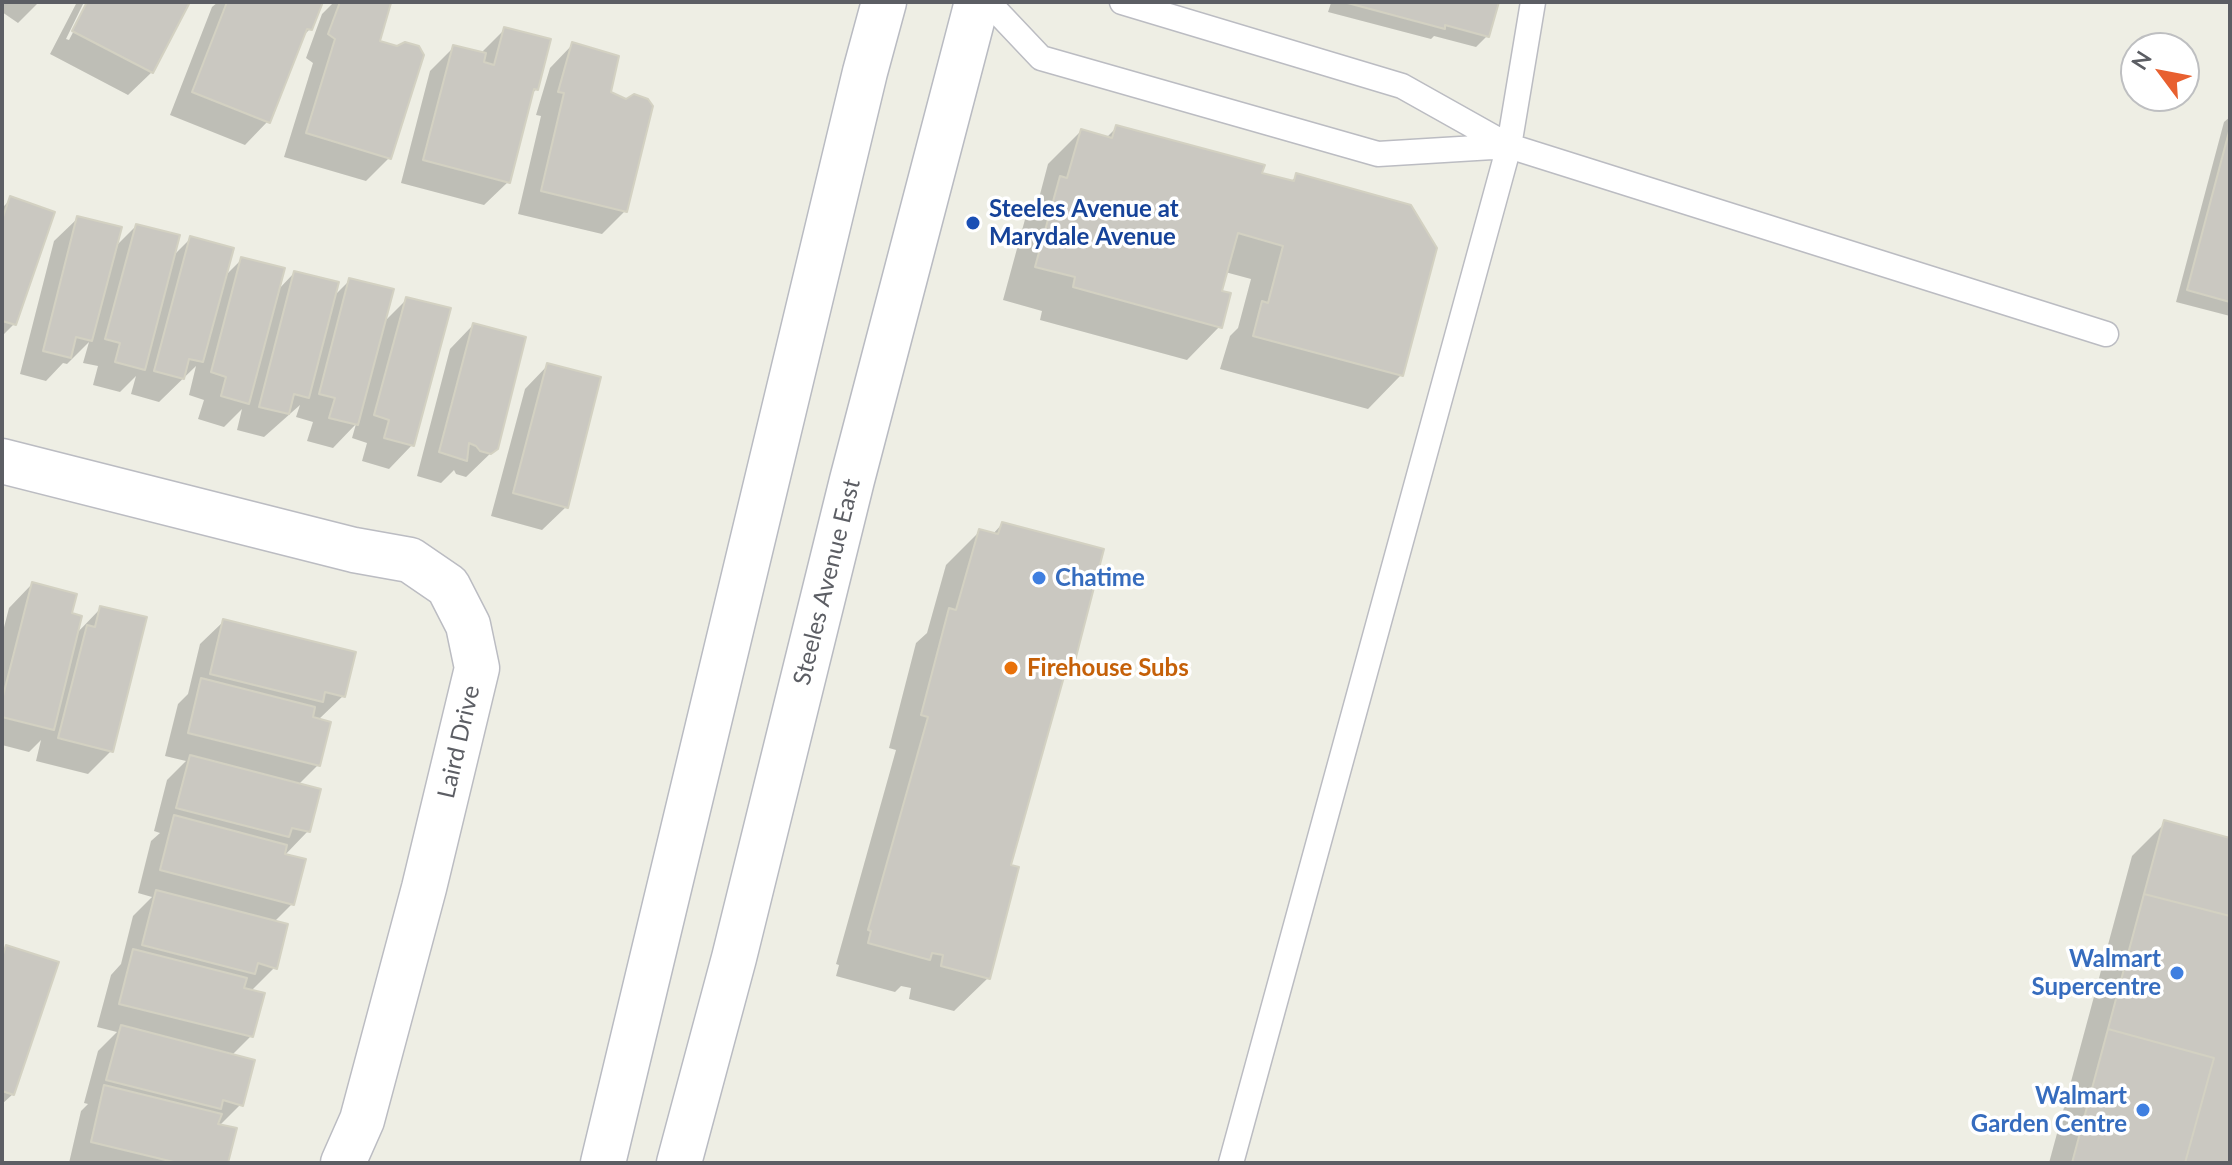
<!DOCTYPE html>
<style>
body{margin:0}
#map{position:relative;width:2232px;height:1165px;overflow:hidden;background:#eeeee4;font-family:Lato,sans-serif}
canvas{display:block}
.frame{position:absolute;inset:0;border:4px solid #5c5e64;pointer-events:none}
.north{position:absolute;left:2120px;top:32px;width:80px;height:80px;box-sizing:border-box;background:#fff;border:2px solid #bebfc1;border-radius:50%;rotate:302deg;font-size:22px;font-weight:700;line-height:32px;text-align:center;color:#5c5e64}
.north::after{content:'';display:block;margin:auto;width:28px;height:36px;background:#e86030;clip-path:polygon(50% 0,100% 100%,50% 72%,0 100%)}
</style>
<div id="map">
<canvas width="2232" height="1165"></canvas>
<div class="frame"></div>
<div class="north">N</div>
</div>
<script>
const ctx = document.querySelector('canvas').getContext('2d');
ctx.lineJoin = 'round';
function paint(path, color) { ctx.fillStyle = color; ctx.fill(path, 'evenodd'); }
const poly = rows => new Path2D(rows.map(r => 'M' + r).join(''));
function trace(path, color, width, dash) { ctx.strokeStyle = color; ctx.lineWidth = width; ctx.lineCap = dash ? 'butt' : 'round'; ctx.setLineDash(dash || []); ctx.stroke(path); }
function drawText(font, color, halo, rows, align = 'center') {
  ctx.font = font + ' Lato,sans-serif'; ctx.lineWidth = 7; ctx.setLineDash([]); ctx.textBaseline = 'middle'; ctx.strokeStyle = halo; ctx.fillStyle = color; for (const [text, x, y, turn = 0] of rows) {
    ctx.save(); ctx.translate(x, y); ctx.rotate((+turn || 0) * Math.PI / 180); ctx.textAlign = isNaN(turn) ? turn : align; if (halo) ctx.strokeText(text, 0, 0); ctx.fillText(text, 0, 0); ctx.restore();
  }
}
paint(poly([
 [2,2,39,2,18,23,2,12],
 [77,2,84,2,66,39,69,40,89,2,187,2,152,72,128,95,50,54],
 [218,2,321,2,310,29,302,37,268,121,245,145,170,115,212,7],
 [334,2,380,2,389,5,377,42,389,158,366,181,284,157,313,63,306,58,322,14],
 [1328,2,1497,2,1487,36,1476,47,1434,36,1431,39,1328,12,1331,3],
 [505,29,537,89,530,95,508,182,484,205,401,183,430,71,454,47,480,54],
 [573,44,609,94,625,211,602,234,518,214,541,116,536,115,550,68],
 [2230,117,2230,316,2176,302,2224,122],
 [1117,127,1290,182,1297,176,1401,375,1368,409,1220,369,1230,336,1238,328,1251,279,1225,272,1219,292,1220,326,1187,360,1040,320,1042,311,1003,300,1027,212,1038,202,1048,164,1081,131,1106,138],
 [11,199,14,324,2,336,2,208],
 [78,218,114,248,136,226,173,256,191,238,224,277,242,259,277,291,294,273,333,297,350,280,383,323,407,299,412,445,389,469,362,461,367,443,352,438,356,424,333,448,307,441,313,422,296,417,300,405,264,437,237,430,242,409,224,427,198,419,204,400,189,395,196,366,159,402,131,394,136,376,120,392,93,385,98,366,83,363,89,342,67,364,63,363,46,381,20,374,54,241],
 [473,325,496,448,466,477,456,474,454,470,441,483,417,476,450,349],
 [548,365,566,507,542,530,491,516,525,389],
 [1002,524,1073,660,1064,668,1009,867,988,978,954,1011,909,999,911,988,901,986,895,992,836,976,839,965,836,964,896,750,889,748,916,643,927,633,946,565,980,531,992,535],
 [32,584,70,615,76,634,101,608,111,751,88,774,36,761,41,740,29,752,2,745,2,635,9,608],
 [224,621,343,696,318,720,318,765,298,785,308,831,284,856,292,904,273,923,275,967,251,991,251,1036,231,1056,241,1104,219,1126,226,1163,69,1163,81,1111,88,1104,84,1103,98,1051,117,1032,97,1027,111,975,121,964,133,916,152,897,138,893,151,841,160,833,154,831,167,780,186,761,165,756,178,704,188,694,200,644],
 [2165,823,2230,840,2230,1163,2049,1163,2132,856],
 [7,947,13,1094,2,1104,2,952]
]), '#0003');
const building = poly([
 [87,2,190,2,153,73,72,31,87,2],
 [227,2,323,2,312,30,307,29,270,123,192,92,227,2],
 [340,2,391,3,380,41,397,46,405,42,419,46,424,55,391,159,306,133,335,39,328,34,340,2],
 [1344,2,1499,2,1489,37,1445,25,1445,29,1344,2],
 [504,27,551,39,538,90,534,89,510,183,423,160,453,45,486,53,484,62,494,65,504,27],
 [572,42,619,56,611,92,626,99,634,94,648,99,653,106,627,212,541,191,564,93,558,92,572,42],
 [1116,125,1265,165,1262,173,1294,181,1296,173,1411,205,1437,248,1403,376,1253,336,1262,301,1268,303,1283,246,1238,233,1222,291,1231,293,1222,328,1073,287,1075,277,1035,267,1060,176,1067,178,1081,129,1112,138,1116,125],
 [2230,128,2230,302,2187,290,2230,128],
 [10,196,55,212,16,325,2,321,2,220,10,196],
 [77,216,122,227,92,341,76,337,71,358,43,351,77,216],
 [136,224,180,235,145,370,115,362,120,343,105,339,136,224],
 [190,236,234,248,203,362,189,359,184,379,154,371,190,236],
 [241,257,285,268,249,404,221,396,226,377,211,372,241,257],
 [294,271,339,282,309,398,294,394,289,414,259,407,294,271],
 [349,278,394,289,358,425,329,418,335,398,319,394,349,278],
 [406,297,451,308,414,446,384,438,389,420,374,415,406,297],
 [473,323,526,337,498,449,491,454,480,451,476,446,469,443,467,461,439,452,473,323],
 [547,363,601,377,568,508,513,493,547,363],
 [1002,522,1104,549,1075,661,1069,659,1011,865,1019,867,990,979,941,966,943,955,932,953,930,960,868,943,871,931,868,930,928,717,921,715,949,608,956,610,979,529,998,534,1002,522],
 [32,582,77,594,72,613,82,616,54,730,2,717,2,700,32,582],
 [100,606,147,617,113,752,58,738,87,625,95,627,100,606],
 [223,619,356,652,345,697,325,692,323,702,210,674,223,619],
 [201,678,315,707,313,717,331,722,320,766,188,733,201,678],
 [190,755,321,789,310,832,292,828,289,837,176,808,190,755],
 [174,815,287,845,285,854,306,859,294,905,160,870,174,815],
 [2164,820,2230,838,2230,916,2144,894,2164,820],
 [156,890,288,924,277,969,258,963,255,974,142,945,156,890],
 [2144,894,2230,916,2230,1163,2185,1163,2214,1058,2108,1029,2144,894],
 [6,945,59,962,14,1095,2,1091,2,958,6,945],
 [133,949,247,978,244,988,265,993,253,1037,119,1004,133,949],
 [121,1025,255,1060,243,1106,223,1100,221,1109,106,1080,121,1025],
 [2108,1029,2214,1058,2185,1163,2072,1163,2108,1029],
 [104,1085,222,1114,218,1124,237,1128,228,1163,178,1163,91,1142,104,1085]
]);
paint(building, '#cac8c1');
trace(building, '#d3d1c2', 2);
const service = poly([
 [988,2,1041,58,1378,154,1509,146],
 [1122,2,1402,86,1509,146,2106,334],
 [1231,1163,1509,146,1533,2]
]);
const minor = poly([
 [2,461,354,550,410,560,448,586,468,625,477,668,424,888,362,1120,343,1163]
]);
const secondary = poly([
 [603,1163,865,72,884,2],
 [679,1163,734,958,852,480,977,2]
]);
trace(service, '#bbbcc2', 27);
trace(minor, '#bbbcc2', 47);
trace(secondary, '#b9bbc2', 47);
trace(service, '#fff', 24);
trace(minor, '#fff', 44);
trace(secondary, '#fff', 44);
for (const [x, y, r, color] of [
 [973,223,8,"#1a4fb4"],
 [1039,578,8,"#3f7fe0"],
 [1011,668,8,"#e8710a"],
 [2177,973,8,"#3f7fe0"],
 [2143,1110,8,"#3f7fe0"]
]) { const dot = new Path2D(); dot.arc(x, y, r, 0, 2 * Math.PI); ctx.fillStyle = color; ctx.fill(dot); trace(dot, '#fff', 3); }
drawText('bold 24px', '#164399', '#fff', [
 ["Steeles Avenue at",989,209],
 ["Marydale Avenue",989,237]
], 'left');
drawText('bold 24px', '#366cbe', '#fff', [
 ["Chatime",1055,578,"left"],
 ["Walmart",2161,959],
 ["Supercentre",2161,987],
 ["Walmart",2127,1096],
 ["Garden Centre",2127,1124]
], 'right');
drawText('24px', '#5c5e64', '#fff', [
 ["Steeles Avenue East",827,582,-76],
 ["Laird Drive",459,742,-77]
]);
drawText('bold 24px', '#c56008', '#fff', [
 ["Firehouse Subs",1027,668]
], 'left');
</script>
